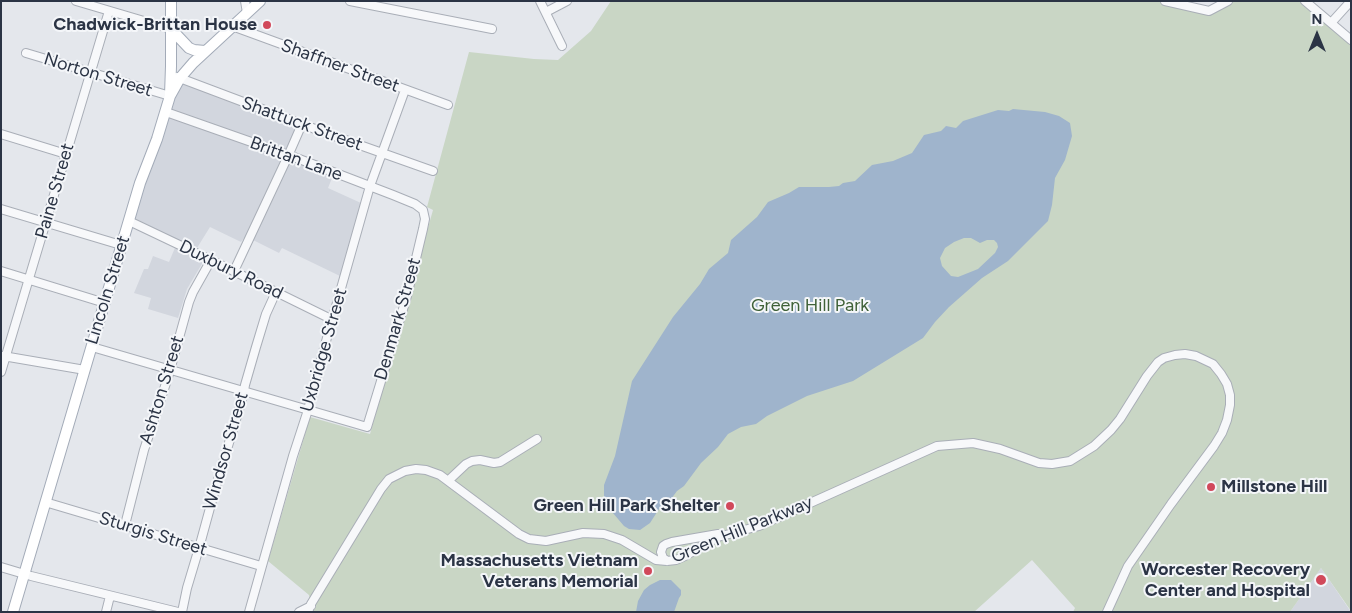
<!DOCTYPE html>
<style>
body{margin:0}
#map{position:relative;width:1352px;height:613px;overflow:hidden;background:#e4e7ec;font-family:Figtree,sans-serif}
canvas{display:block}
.frame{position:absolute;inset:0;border:2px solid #2b3445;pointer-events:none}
.north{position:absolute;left:1292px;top:10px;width:50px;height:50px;-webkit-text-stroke:4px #f4f6f9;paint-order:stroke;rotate:0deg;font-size:14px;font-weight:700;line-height:20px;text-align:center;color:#2b3445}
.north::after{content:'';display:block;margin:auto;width:18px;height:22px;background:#2b3445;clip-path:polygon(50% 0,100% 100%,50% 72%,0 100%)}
</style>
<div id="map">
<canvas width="1352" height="613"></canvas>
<div class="frame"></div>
<div class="north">N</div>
</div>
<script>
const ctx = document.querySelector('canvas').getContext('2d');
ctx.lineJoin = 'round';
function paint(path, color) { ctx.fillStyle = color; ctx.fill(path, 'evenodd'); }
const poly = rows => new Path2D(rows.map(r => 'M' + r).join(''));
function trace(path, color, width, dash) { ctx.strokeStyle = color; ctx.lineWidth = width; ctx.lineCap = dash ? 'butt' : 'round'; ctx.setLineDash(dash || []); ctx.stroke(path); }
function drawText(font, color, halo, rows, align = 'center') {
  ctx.font = font + ' Figtree,sans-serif'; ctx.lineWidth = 4; ctx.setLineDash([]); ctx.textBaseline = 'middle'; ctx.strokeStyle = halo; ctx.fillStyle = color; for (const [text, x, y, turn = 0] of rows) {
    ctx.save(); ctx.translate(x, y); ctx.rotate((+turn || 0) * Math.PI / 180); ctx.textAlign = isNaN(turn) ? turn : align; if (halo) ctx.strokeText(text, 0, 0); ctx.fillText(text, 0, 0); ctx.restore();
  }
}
paint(poly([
 [180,78,302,124,289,156,334,173,328,188,361,203,340,276,282,248,279,253,255,241,244,238,241,242,210,227,192,256,203,262,187,289,178,318,148,309,151,298,134,293,144,269,148,269,153,256,169,262,177,243,129,221],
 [1321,568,1351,612,1290,612]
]), '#d2d6de');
paint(poly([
 [611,1,1165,1,1209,11,1228,1,1305,1,1351,40,1351,611,1321,568,1290,612,1073,612,1075,608,1032,560,974,612,308,612,311,605,309,595,268,561,310,417,370,434,433,210,427,207,469,52,534,59,558,60,591,31]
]), '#c9d6c5');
paint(poly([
 [1013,109,1045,112,1059,116,1070,123,1072,136,1065,160,1055,178,1052,205,1048,221,1008,261,982,278,949,307,935,322,923,338,853,381,807,396,767,416,756,424,741,427,728,434,718,447,701,463,684,486,677,491,671,499,659,509,650,523,640,530,629,529,624,526,607,506,604,499,604,485,615,456,632,381,673,317,700,284,709,269,728,253,731,240,757,217,768,202,789,193,799,187,829,187,839,186,843,183,855,181,872,165,893,161,912,153,924,135,941,131,946,126,956,128,963,121,998,110,1009,111],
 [964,238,971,238,980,243,987,240,994,240,997,243,998,247,995,253,978,269,958,277,951,276,942,266,940,258,945,248,954,242],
 [660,580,671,580,681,590,681,595,679,598,674,612,636,612,638,601,644,590,650,585]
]), '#9fb4cc');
const minor = poly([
 [76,1,171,29],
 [245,1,247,13],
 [350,1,492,29],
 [540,1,562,46],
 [1165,1,1209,11,1228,1],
 [1305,1,1351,40],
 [546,12,567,1],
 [1331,23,1351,1],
 [232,26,448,105],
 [26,53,170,96],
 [177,77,323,132,433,171],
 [1,134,66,154],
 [1,209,121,245],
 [129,221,211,260,333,320],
 [1,271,105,303],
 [234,271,288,156,302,124],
 [92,347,367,427,407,296,423,229,425,219,423,210,415,204,393,195,294,157,166,112],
 [3,356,85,370],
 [1,372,109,11],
 [449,480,466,464,472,461,480,460,494,463,500,462,537,439],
 [45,502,261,566],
 [125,525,144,450,169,374,189,302,193,292,211,260],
 [667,561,663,558,661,552,663,546,666,544,672,542,718,534],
 [1,567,31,576,178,612],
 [106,612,110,596],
 [182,612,187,588,199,548,216,486,243,396,245,385,256,347,266,314,276,292],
 [249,612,293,456,308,410,321,359,370,186,405,90],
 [299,612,311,606],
 [308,612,311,604,381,489,389,479,405,471,416,469,426,470,440,475,519,534,529,539,546,541,583,533,604,534,622,540,656,560,667,561,676,560,685,556,718,537,759,526,937,446,973,443,1000,449,1039,463,1052,464,1070,461,1094,446,1111,430,1120,419,1147,376,1158,362,1164,358,1175,355,1185,354,1196,356,1213,364,1221,374,1227,384,1230,395,1230,405,1227,420,1222,433,1214,446,1171,504,1128,566,1107,612]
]);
const major = poly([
 [171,29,189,48,194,50,205,51],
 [170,95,171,66,171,1],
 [13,612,140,183,157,139,170,96,180,78,193,63,260,1]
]);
trace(minor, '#a9aeb7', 10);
trace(major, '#a3abb8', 12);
trace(minor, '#f7f8fa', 8);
trace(major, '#fff', 10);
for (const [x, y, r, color] of [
 [267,25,5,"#d1495b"],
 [1211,487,5,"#d1495b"],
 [730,506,5,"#d1495b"],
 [648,571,5,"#d1495b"],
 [1321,580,6,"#d1495b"]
]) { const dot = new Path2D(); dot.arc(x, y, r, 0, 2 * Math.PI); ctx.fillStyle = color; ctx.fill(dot); trace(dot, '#f4f6f9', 2); }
drawText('bold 18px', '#2b3445', '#f4f6f9', [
 ["Chadwick-Brittan House",257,25],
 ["Millstone Hill",1221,487,"left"],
 ["Green Hill Park Shelter",720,506],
 ["Massachusetts Vietnam",638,561],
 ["Veterans Memorial",638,582],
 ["Worcester Recovery",1310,570],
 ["Center and Hospital",1310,591]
], 'right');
drawText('18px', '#2b3445', '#f4f6f9', [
 ["Shaffner Street",340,66,20],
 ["Norton Street",98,75,17],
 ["Shattuck Street",302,124,20],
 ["Brittan Lane",296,159,20],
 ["Paine Street",55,191,-74],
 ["Duxbury Road",231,270,26],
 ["Lincoln Street",108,290,-73],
 ["Denmark Street",398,319,-74],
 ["Uxbridge Street",324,350,-74],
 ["Ashton Street",162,390,-73],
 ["Windsor Street",226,451,-74],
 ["Green Hill Parkway",742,530,-22],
 ["Sturgis Street",153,534,17]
]);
drawText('18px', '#3f6138', '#f4f6f9', [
 ["Green Hill Park",810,306]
]);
</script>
